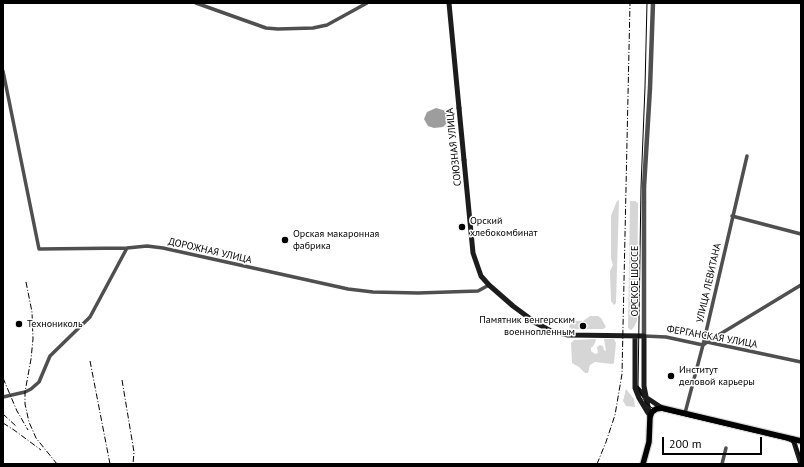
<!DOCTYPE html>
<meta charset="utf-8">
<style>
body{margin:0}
#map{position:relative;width:804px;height:467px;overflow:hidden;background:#fff;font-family:"PT Sans",sans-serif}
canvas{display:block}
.frame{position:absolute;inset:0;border:4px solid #000;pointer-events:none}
.scale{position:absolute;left:662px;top:437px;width:100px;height:18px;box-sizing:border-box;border:2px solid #000;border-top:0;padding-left:5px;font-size:12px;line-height:14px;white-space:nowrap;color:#000;-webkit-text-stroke:3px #fff;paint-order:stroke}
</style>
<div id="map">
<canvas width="804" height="467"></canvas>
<div class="frame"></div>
<div class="scale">200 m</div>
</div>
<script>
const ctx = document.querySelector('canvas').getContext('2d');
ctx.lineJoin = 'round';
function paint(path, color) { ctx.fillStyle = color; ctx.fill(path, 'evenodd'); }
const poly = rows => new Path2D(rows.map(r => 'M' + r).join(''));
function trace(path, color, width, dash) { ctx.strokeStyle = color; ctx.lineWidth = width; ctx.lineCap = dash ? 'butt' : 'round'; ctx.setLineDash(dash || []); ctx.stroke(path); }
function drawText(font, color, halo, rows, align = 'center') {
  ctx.font = font + ' "PT Sans",sans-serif'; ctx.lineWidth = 3; ctx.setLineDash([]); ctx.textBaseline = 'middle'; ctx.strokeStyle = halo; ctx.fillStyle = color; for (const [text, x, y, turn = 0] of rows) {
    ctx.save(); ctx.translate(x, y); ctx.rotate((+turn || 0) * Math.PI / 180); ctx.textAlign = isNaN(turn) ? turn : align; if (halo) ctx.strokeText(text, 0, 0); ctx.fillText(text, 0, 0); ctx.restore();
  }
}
paint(poly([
 [618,200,619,201,616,303,614,305,611,301,610,271,613,265,611,258,611,216,616,203],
 [630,201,635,201,638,203,637,321,634,327,631,330,628,328],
 [590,316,598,316,601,318,606,327,603,329,572,329,569,327,570,321,583,321],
 [595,339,596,340,594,345,591,348,591,351,595,354,598,353,597,347,600,345,603,346,604,350,606,351,604,339,614,339,616,343,614,363,612,364,595,362,590,365,588,373,585,373,579,367,572,363,571,343,574,340],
 [626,389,634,399,635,407,626,406,623,401]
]), '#d6d6d6');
paint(poly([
 [436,108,446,111,448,116,447,123,443,127,434,128,428,126,424,119,427,112]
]), '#9d9d9d');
const primary = poly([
 [643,464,649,442,650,417,652,412,656,409,662,408,801,441]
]);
trace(primary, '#dbdbdb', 8);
trace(poly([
 [196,3,266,28,278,29,313,28,327,25,367,3],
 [3,71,39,249,127,248],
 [732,216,801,234],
 [644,336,666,337,703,345,707,342,801,362],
 [707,342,801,285],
 [3,397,25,392,31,389,39,382,50,356,90,317,127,248,147,246,163,248,348,289,373,292,418,293,478,291,489,285],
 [685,413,703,345,747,156],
 [722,464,726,448]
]), '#4f4f4f', 3.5);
trace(poly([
 [644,187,650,88,653,3],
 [644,202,644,336]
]), '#4f4f4f', 4.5);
trace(poly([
 [449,3,459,108],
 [464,160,473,253,481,276,489,285,513,306,536,323,551,331,568,335,644,336,644,386,650,417],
 [635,336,635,388,639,398,648,413],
 [637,388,647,398,662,408],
 [793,439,801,464]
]), '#1c1c1c', 5);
trace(primary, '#000', 5.5);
trace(poly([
 [647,3,645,87,641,187,638,386,640,392,645,402,652,408,787,440,795,444,801,458]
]), '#000', 1);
trace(poly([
 [26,282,32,312,33,339,31,359,25,392,25,404,29,422,36,438,57,464],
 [90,361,110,464],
 [3,378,17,411,28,430],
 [122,380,134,452,133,464],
 [3,414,17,427],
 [3,423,14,430,41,450],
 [597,464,606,442,615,415,622,374,630,3]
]), '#000', 1, [6, 2, 1, 2]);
trace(poly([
 [644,202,644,187]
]), '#4f4f4f', 4.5);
trace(poly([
 [459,108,464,160]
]), '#1c1c1c', 5);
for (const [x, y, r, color] of [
 [462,227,4,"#000"],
 [285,240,4,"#000"],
 [19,324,4,"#000"],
 [583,326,4,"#000"],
 [671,376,4,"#000"]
]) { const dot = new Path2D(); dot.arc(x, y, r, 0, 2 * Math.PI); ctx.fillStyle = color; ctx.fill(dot); trace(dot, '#fff', 1.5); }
drawText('10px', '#000', '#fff', [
 ["СОЮЗНАЯ УЛИЦА",454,147,-96],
 ["ДОРОЖНАЯ УЛИЦА",210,251,13],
 ["ОРСКОЕ ШОССЕ",635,281,-90],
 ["УЛИЦА ЛЕВИТАНА",709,283,-77],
 ["ФЕРГАНСКАЯ УЛИЦА",712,337,10]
]);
drawText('10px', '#000', '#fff', [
 ["Орский",470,221],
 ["хлебокомбинат",470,233],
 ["Орская макаронная",293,234],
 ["фабрика",293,246],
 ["Памятник венгерским",575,320,"right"],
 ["военнопленным",575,332,"right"],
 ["Технониколь",27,324],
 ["Институт",679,370],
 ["деловой карьеры",679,382]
], 'left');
</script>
